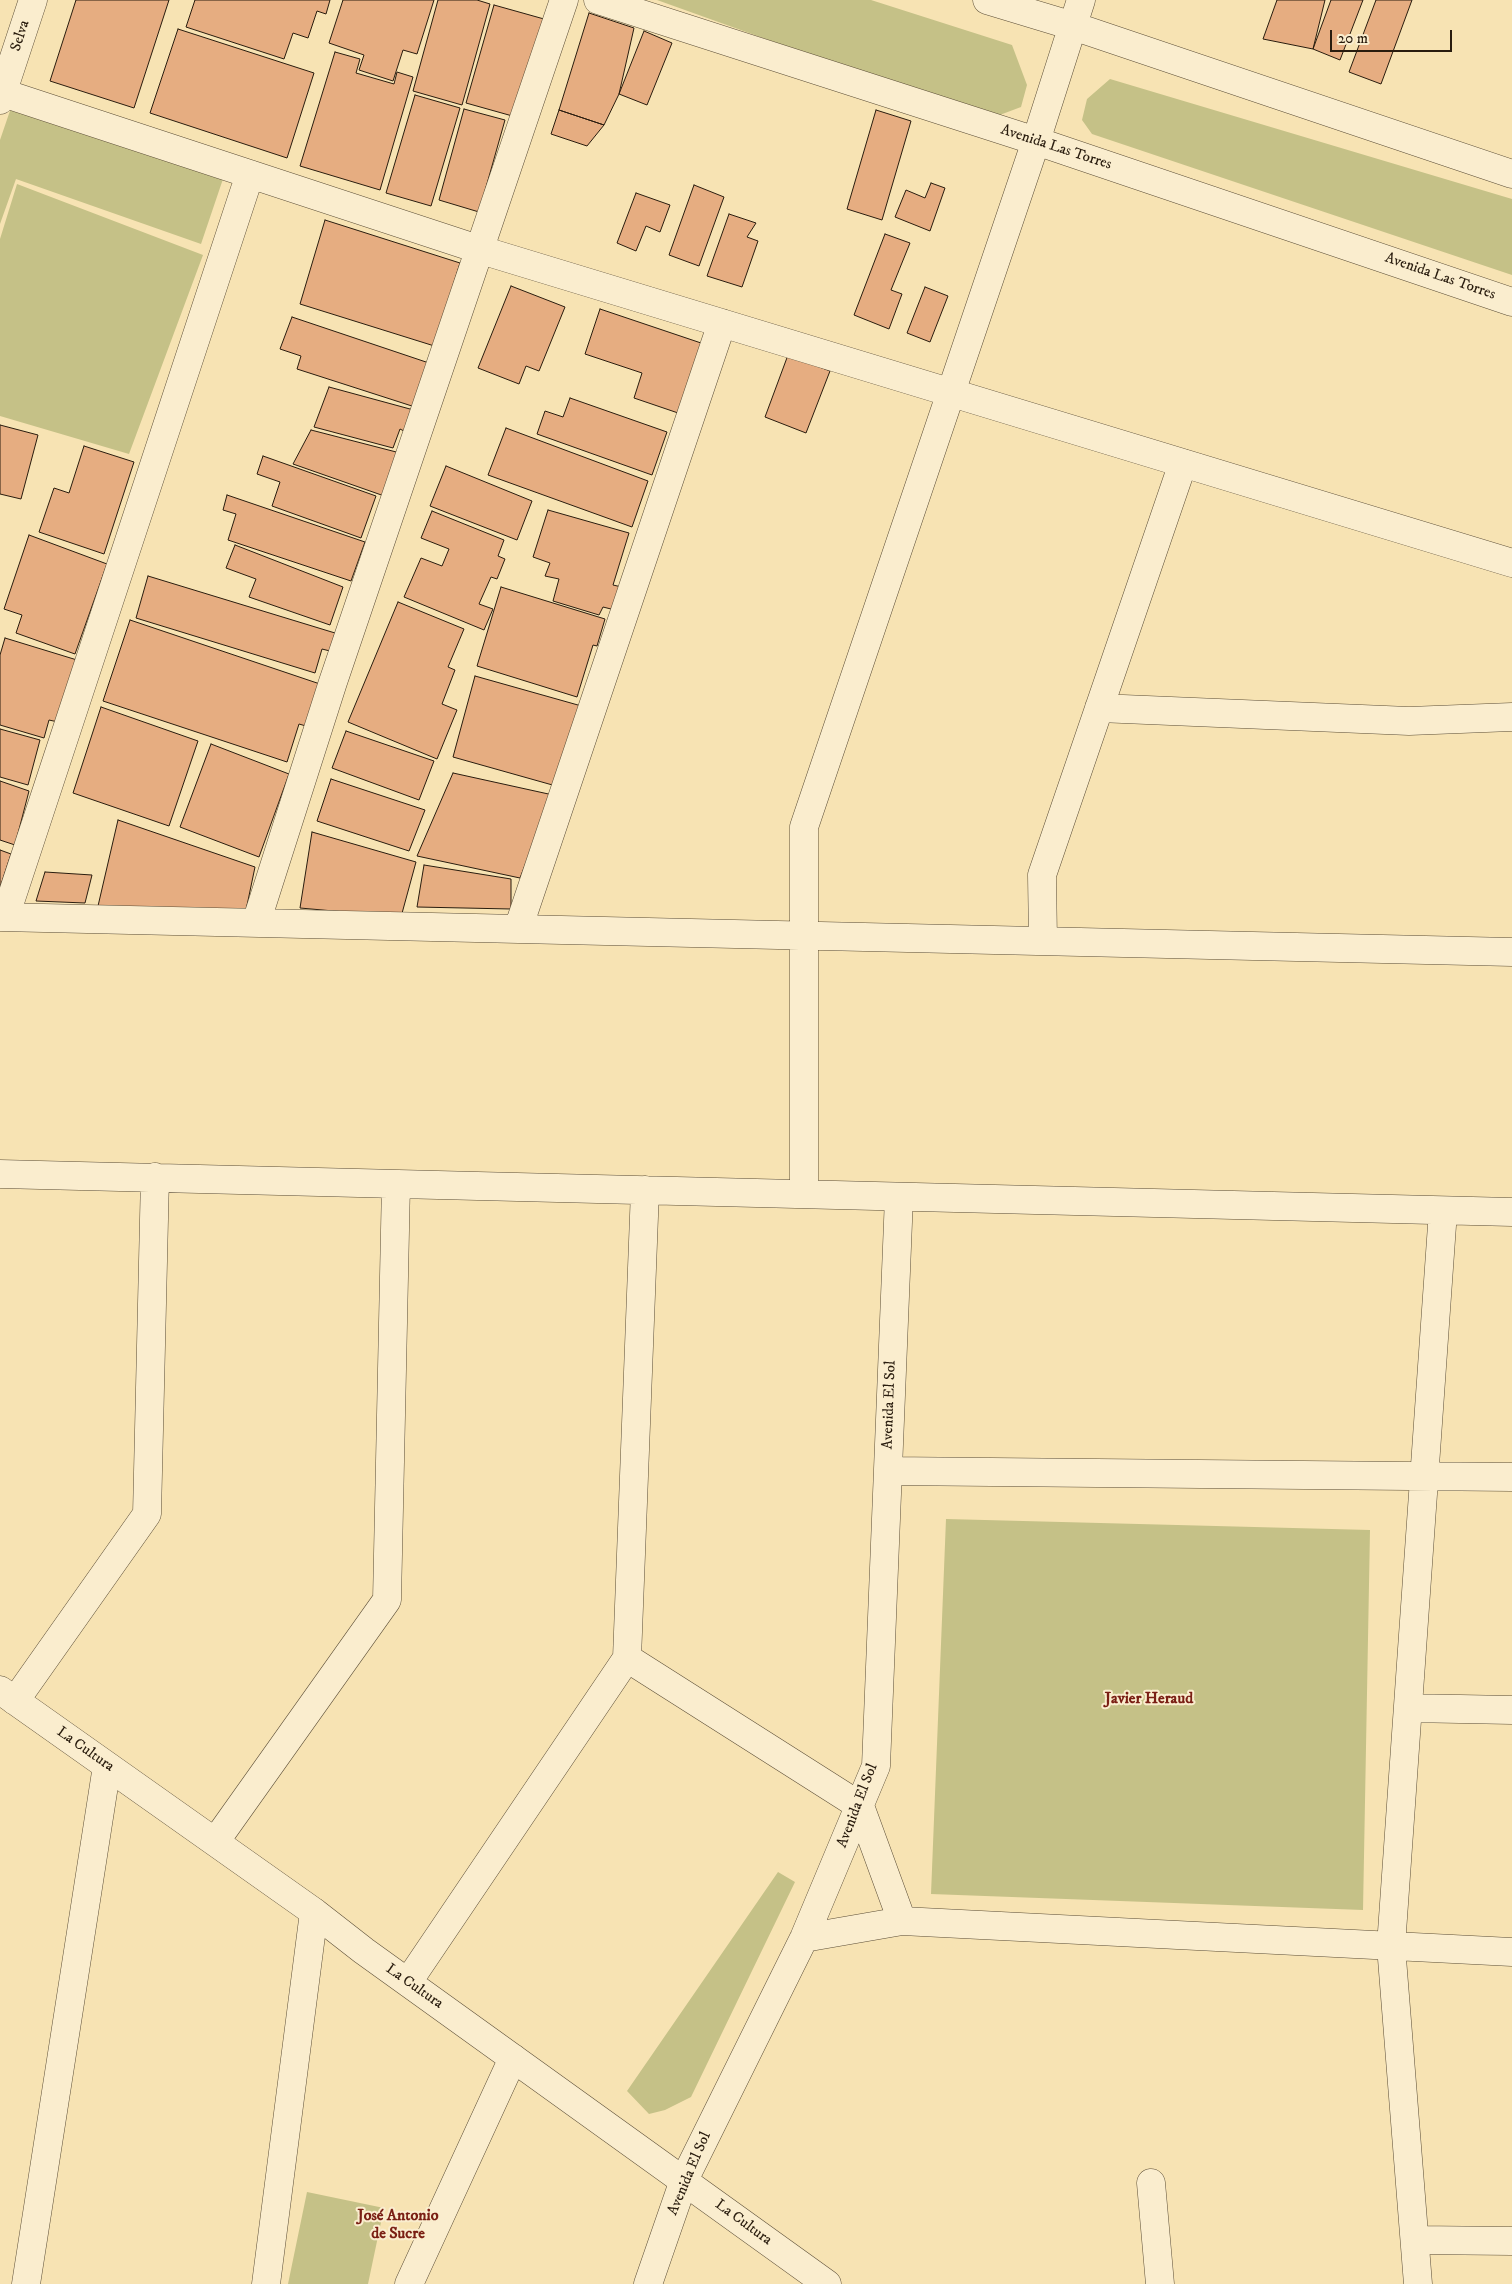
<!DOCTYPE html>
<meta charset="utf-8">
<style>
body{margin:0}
#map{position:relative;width:1512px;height:2284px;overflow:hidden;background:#f7e3b3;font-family:"IM FELL DW Pica",serif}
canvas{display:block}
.scale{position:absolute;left:1330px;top:30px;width:122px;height:22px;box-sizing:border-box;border:2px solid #291c0e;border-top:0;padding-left:6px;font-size:15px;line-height:18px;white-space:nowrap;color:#291c0e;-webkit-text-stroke:4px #faedce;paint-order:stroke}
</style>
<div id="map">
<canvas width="1512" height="2284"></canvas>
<div class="scale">20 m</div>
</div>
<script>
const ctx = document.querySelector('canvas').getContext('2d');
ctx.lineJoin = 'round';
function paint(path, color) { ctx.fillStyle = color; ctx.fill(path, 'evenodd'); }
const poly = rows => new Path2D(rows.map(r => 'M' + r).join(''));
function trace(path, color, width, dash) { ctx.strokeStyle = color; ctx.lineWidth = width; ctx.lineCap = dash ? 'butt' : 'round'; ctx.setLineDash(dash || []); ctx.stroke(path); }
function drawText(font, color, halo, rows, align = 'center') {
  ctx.font = font + ' "IM FELL DW Pica",serif'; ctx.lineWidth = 4; ctx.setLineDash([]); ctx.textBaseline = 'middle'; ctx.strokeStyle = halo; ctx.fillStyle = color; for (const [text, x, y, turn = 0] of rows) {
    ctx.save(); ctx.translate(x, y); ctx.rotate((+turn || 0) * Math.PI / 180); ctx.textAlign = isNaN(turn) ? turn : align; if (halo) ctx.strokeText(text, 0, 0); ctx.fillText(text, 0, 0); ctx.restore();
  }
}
paint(poly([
 [657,0,871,0,1012,45,1027,85,1021,107,989,119],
 [1110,79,1512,199,1512,275,1092,134,1082,120,1087,99],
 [13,102,224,176,201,244,16,179,0,224,0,140],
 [17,184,203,255,129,454,0,416,0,239],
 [946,1519,1370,1530,1363,1910,931,1894],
 [778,1872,795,1882,691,2097,665,2110,649,2114,627,2091],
 [307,2192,384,2208,368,2284,288,2284]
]), '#c5c187');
const building = poly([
 [76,0,169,0,134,108,50,81,76,0],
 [195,0,330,0,326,14,317,11,308,38,293,33,284,59,186,27,195,0],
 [343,0,434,0,417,54,403,50,393,81,359,70,364,55,329,43,343,0],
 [438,0,477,0,490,4,462,105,413,91,438,0],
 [1277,0,1325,0,1313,49,1263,39,1277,0],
 [1331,0,1363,0,1340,60,1313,49,1331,0],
 [1376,0,1412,0,1381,84,1349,72,1376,0],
 [494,5,544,19,516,117,466,103,494,5],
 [589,13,634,28,619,94,604,125,559,110,589,13],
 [178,29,314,73,287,158,150,113,178,29],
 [644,31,672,43,647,105,619,94,644,31],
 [335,52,360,59,356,73,394,84,397,72,413,77,380,190,300,166,335,52],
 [415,95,460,108,431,206,386,193,415,95],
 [464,109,505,120,479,212,439,200,464,109],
 [559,110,604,125,587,146,551,134,559,110],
 [876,110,911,121,882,220,847,209,876,110],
 [931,183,945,188,930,231,895,217,906,190,925,198,931,183],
 [694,185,724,197,699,266,669,255,694,185],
 [636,193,670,205,660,232,646,226,636,251,617,243,636,193],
 [729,214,756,223,747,237,758,241,742,287,707,276,729,214],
 [325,220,460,263,449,299,444,349,300,304,325,220],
 [885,234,910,243,891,290,902,294,889,329,854,315,885,234],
 [511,286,565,307,539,371,526,366,519,384,478,368,511,286],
 [925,287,948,296,930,342,907,333,925,287],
 [600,309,707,345,684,415,634,398,642,373,585,354,600,309],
 [292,317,429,363,415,407,297,369,301,356,280,349,292,317],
 [788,355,830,371,806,433,765,417,788,355],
 [329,387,421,412,412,435,400,429,393,448,314,427,329,387],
 [570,398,667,432,652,475,537,434,545,411,563,417,570,398],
 [0,425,38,435,21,499,0,494,0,425],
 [506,428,648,481,632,527,488,475,506,428],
 [311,430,404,454,390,498,293,464,311,430],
 [84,446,134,462,104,554,39,532,54,488,69,493,84,446],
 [263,456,376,496,361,538,272,506,280,482,257,474,263,456],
 [446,466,532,501,517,540,430,506,446,466],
 [227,495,365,542,351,581,228,540,236,514,223,510,227,495],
 [548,510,629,533,613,585,626,588,619,611,603,607,599,615,553,601,559,579,545,576,550,563,533,557,548,510],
 [432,511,504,540,498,556,505,559,497,579,491,577,479,604,493,609,484,630,404,597,421,558,442,566,449,549,421,538,432,511],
 [29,535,107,564,75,654,16,633,22,615,4,609,29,535],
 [235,545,343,587,330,625,249,597,256,579,226,568,235,545],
 [148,576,335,633,330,651,322,649,315,673,136,618,148,576],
 [501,587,605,619,597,646,593,645,577,697,477,666,501,587],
 [398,602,464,629,448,667,455,670,442,704,457,710,437,759,348,722,398,602],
 [130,620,320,684,306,726,299,724,287,762,103,701,130,620],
 [5,638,77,660,58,722,49,720,44,738,0,725,0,655,5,638],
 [475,676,585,707,556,786,453,757,475,676],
 [101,707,198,741,169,826,73,793,101,707],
 [0,729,40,740,28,785,0,777,0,729],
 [346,731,434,761,419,800,332,768,346,731],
 [211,744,289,774,259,857,180,827,211,744],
 [453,773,553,795,520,878,417,856,453,773],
 [331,779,425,810,409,851,317,821,331,779],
 [0,781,29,791,15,845,0,840,0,781],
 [118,820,255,867,245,915,98,906,118,820],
 [312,832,416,862,401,917,300,908,312,832],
 [0,850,11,854,0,888,0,850],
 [424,865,511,879,511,909,417,907,424,865],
 [45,872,92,875,85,903,36,901,45,872]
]);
paint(building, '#e6ad81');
trace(building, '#291c0e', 1);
const minor = poly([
 [598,0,1036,141,1512,302],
 [987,0,1073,26,1512,174],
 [0,92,481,250,1512,563],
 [0,100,33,0],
 [1099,708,1409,721,1512,717],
 [0,917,1512,952],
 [5,917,250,174],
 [256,923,333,682,564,0],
 [518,929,722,323],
 [1043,941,1042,875,1183,463],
 [0,1174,1512,1212],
 [804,1194,804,827,1036,141,1081,0],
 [888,1471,1512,1477],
 [627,1658,860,1806,902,1921],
 [0,1690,314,1912,364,1951,827,2284],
 [15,1701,147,1514,155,1177],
 [1408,1708,1512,1710],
 [215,1842,387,1600,396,1184],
 [804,1938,902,1921,1512,1952],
 [408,1982,627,1658,645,1190],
 [1151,2183,1160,2284],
 [1415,2240,1512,2241],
 [26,2284,107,1766],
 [266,2284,314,1912],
 [409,2284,513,2058],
 [648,2284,684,2180,804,1938,876,1766,899,1197],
 [1418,2284,1391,1946,1443,1211]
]);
trace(minor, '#5c4e37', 29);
trace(minor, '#faedce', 28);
drawText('15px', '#291c0e', '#faedce', [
 ["Selva",21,36,-72],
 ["Avenida Las Torres",1056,148,18],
 ["Avenida Las Torres",1440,277,19],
 ["Avenida El Sol",890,1405,-88],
 ["La Cultura",85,1750,35],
 ["Avenida El Sol",858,1806,-69],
 ["La Cultura",414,1987,35],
 ["Avenida El Sol",690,2174,-67],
 ["La Cultura",743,2223,36]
]);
drawText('bold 16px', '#7a1f14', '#faedce', [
 ["Javier Heraud",1149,1700],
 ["José Antonio",398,2217],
 ["de Sucre",398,2235]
]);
</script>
